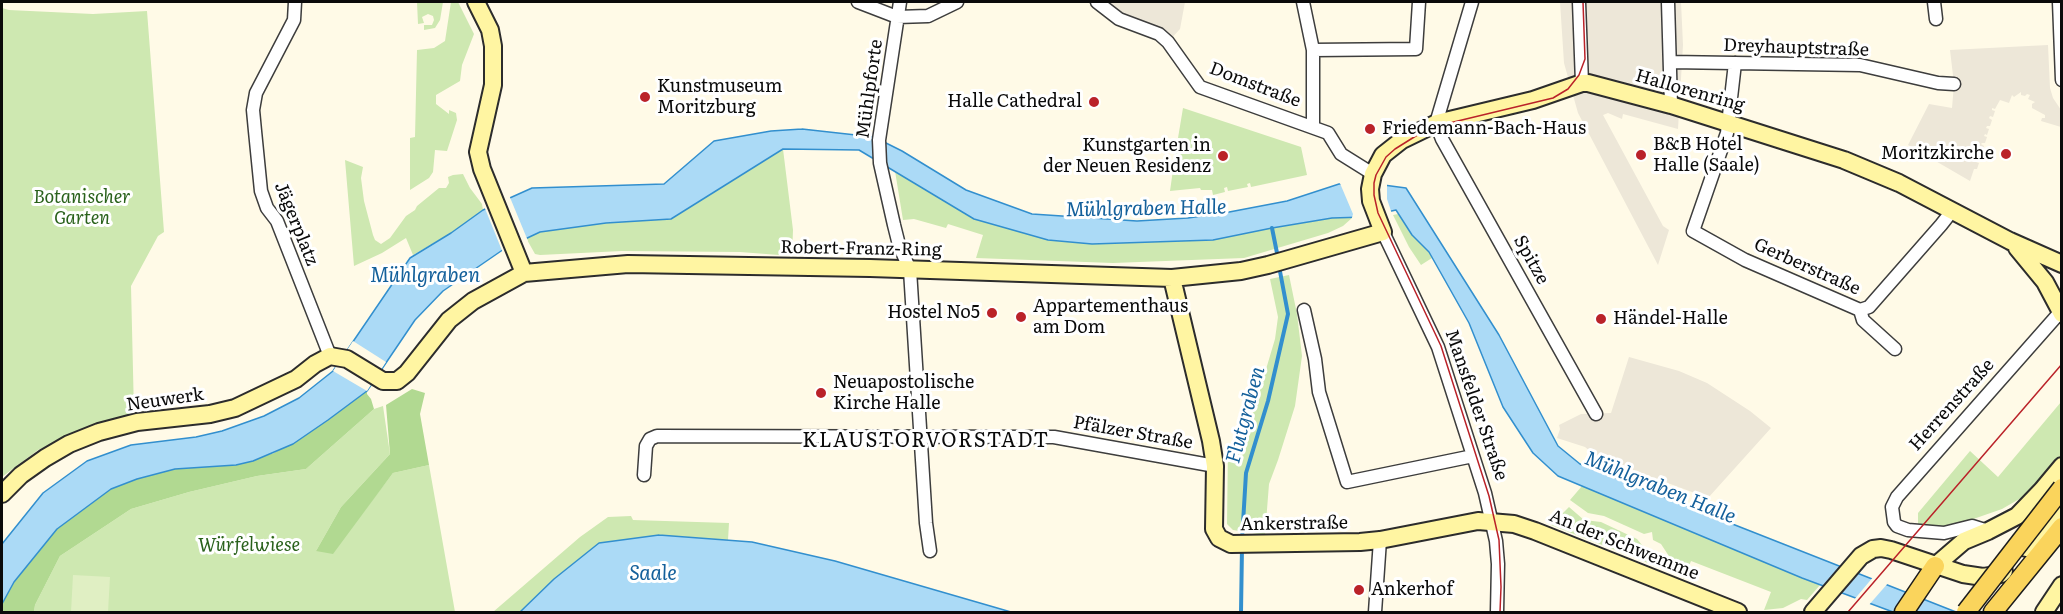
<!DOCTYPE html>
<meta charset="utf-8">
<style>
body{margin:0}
#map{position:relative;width:2063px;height:614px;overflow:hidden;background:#fffae7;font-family:Literata,serif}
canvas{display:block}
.frame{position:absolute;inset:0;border:3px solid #0a0a0a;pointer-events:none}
</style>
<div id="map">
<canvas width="2063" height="614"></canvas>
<div class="frame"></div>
</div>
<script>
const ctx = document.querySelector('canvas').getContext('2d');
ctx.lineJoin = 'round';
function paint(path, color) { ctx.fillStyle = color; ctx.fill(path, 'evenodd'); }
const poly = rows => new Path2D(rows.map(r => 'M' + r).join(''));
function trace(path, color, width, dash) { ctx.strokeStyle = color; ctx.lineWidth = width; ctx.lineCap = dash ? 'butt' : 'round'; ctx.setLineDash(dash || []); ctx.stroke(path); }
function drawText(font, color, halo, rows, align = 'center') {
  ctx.font = font + ' Literata,serif'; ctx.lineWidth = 6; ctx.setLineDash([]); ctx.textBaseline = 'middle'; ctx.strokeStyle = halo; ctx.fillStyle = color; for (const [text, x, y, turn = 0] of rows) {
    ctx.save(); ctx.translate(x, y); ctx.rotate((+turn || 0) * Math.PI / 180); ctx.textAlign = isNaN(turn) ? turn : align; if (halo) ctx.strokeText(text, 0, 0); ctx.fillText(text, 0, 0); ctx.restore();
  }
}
paint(poly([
 [417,2,443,2,440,20,435,28,424,30,424,25,432,25,434,20,433,16,428,14,422,17,424,23,418,24],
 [451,2,458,2,474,34,462,65,460,81,436,95,436,104,449,114,449,110,456,113,457,120,447,151,435,150,433,172,429,178,410,190,410,138,415,137,417,50,434,48,445,41],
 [2,8,9,10,93,14,147,11,164,232,158,236,131,286,134,413,96,426,38,450,2,477],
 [1183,108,1301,147,1307,175,1251,187,1250,183,1247,184,1248,187,1228,191,1227,187,1224,188,1225,192,1213,195,1212,190,1201,190,1200,188,1170,191,1176,149,1183,149,1185,139,1178,138],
 [783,149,793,230,792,256,740,252,622,251,540,255,535,254,526,238,540,232,606,223,671,219],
 [345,160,363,167,361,178,364,201,373,235,375,240,381,244,390,238,406,216,415,210,417,206,439,188,446,188,449,183,448,177,453,175,463,174,470,188,482,204,483,210,451,233,413,255,406,238,382,253,354,266],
 [895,171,974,219,1048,240,1094,244,1213,240,1272,228,1332,218,1352,218,1343,226,1328,233,1244,258,1113,263,976,258,983,235,948,224,946,228,914,219,903,220],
 [1398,214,1412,235,1429,252,1432,258,1421,265,1409,247,1393,215],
 [1289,275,1297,314,1302,356,1295,406,1278,460,1269,484,1265,535,1233,530,1227,524,1228,446,1245,440,1275,339,1278,317,1270,279],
 [2061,402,2061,456,2021,498,2002,509,1959,524,1938,528,1918,527,1918,513,1970,451,1998,477],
 [383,406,390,454,341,507,316,551,357,520,393,473,429,465,455,612,34,612,35,605,60,556,131,509,189,492,257,476,306,469,374,409],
 [1582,486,1802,578,1820,585,1807,600,1801,599,1783,608,1764,610,1771,592,1691,561,1684,579,1661,544,1653,540,1652,532,1644,534,1604,516,1588,513,1570,500],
 [1569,507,1584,520,1601,522,1637,539,1661,568,1551,525],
 [631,516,633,520,729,523,728,540,659,535,554,579,520,612,493,612,580,537,608,517]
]), '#cee8b1');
paint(poly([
 [412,389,425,393,420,414,429,465,393,473,333,554,316,551,341,507,390,454,386,405],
 [367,391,367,394,371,399,374,409,306,469,257,476,189,492,131,509,60,556,35,605,34,612,2,612,2,604,14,582,57,529,111,489,137,479,175,469,236,465,274,453,328,420]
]), '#b1d991');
paint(poly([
 [73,575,110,577,108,612,71,612]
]), '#e0efc3');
paint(poly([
 [1097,2,1185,2,1180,29,1168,42],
 [1560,2,1681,2,1683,45,1678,129,1623,114,1622,119,1608,113,1603,115,1663,226,1669,230,1658,265,1578,113,1564,63],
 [2048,45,2050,88,2053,98,2061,110,2061,127,2041,121,2042,118,2045,118,2045,115,2032,108,2032,104,2035,102,2028,99,2030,95,2027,94,2025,96,2021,95,2021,92,2014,97,2012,95,2009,103,2000,100,1995,109,1992,108,1992,110,1995,111,1993,117,1990,116,1989,118,1992,120,1990,126,1987,126,1986,128,1989,129,1987,135,1985,134,1984,136,1987,137,1985,143,1982,143,1981,144,1984,146,1982,152,1979,151,1979,154,1981,155,1980,161,1977,160,1976,162,1979,163,1977,169,1974,169,1970,181,1908,145,1929,104,1952,108,1954,84,1950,50],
 [1629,357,1679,371,1707,383,1750,411,1771,428,1708,498,1606,460,1603,462,1585,447,1557,438,1560,429,1559,425,1581,414,1611,413]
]), '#ede7d8');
const water = poly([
 [802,129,874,137,902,151,966,190,1032,214,1137,221,1188,218,1224,213,1287,201,1339,184,1376,184,1406,188,1499,335,1558,446,1580,464,1956,612,1893,612,1802,578,1558,476,1533,453,1503,407,1469,323,1429,252,1412,235,1396,210,1365,217,1332,218,1272,228,1213,240,1092,244,1048,240,974,219,859,150,783,149,671,219,606,223,540,232,504,249,443,291,415,320,367,391,328,420,293,444,253,461,236,465,175,469,137,479,111,489,57,529,14,582,2,604,2,544,43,493,87,461,131,445,196,437,222,431,264,416,299,398,333,371,410,258,451,233,483,210,532,188,664,184,714,141,771,131,802,129],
 [659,535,752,542,835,561,1011,612,520,612,554,579,599,543,659,535]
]);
paint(water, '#abdaf6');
trace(water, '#328fce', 1.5);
paint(poly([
 [1339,181,1376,181,1387,184,1387,199,1392,214,1351,221,1353,214],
 [509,195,528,241,503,253,484,206],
 [353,341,386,362,367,391,333,371],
 [1874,576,1889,582,1868,606,1853,601]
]), '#fffae7');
trace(poly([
 [1272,228,1278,258],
 [1242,540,1246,473,1268,401,1288,314,1279,266],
 [1241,612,1242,547]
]), '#328fce', 4);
const street = poly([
 [295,2,294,20,256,93,253,110,255,131,261,191,267,208,277,221,330,356],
 [858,2,897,17,928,16,957,2],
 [900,2,879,140,880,163,894,225,899,245,910,270,926,523,930,551],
 [1097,2,1119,19,1159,34,1168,42,1200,87,1328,133,1341,154,1373,174],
 [1303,2,1313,50,1313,127],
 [1472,2,1437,120,1437,126,1442,139,1596,414],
 [1579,2,1582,83],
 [1668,2,1671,105],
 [1934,2,1936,19],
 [2059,2,2062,80],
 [1313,50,1416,49,1419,2],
 [1671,62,1860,65,1938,83,1954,84],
 [1735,63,1727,133,1693,231,1745,260,1860,310,1863,320,1895,349],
 [1383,232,1438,347,1485,493,1496,541,1498,564,1497,612],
 [1304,310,1315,359,1319,392,1347,482,1473,456],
 [1860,310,1869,307,1941,225,1952,211],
 [644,475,646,446,650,439,657,436,1054,437,1215,466],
 [1988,531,1972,526,1944,533,1908,530,1897,526,1894,522,1892,507,1897,497,2062,310],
 [1375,612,1380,540]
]);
const secondary = poly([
 [476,2,490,30,493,46,493,85,478,152,482,169,524,273],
 [2017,248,2045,282,2062,314],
 [1172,278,1211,441,1215,466,1214,529,1219,538,1231,544,1360,542,1380,540,1478,521,1514,524,1535,531,1738,612],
 [2,494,21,475,45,458,69,444,99,432,137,422,210,414,235,408,296,379,315,364,330,356,347,359,383,381,397,381,407,373,449,320,473,301,524,273,628,264,870,268,1172,278,1241,271,1268,265,1383,232,1371,201,1370,189,1373,174,1383,155,1402,140,1437,123,1533,100,1582,83,1588,83,1671,105,1844,160,1899,183,2010,241,2062,264],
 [2026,548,2062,506],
 [1935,566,1964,541,1988,531,2017,516,2042,490,2062,466],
 [1813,612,1861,556,1873,549,1881,548,1891,550,1963,574,1983,577,2001,574,2004,571],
 [2044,612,2062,585]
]);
const primary = poly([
 [1904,612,1935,566],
 [1993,612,2062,527]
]);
trace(street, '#3d3d3d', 15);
trace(secondary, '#2c2c2c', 20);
trace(primary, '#1b1b1b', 21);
trace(street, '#fff', 12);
trace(secondary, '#fff5a2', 16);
trace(primary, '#fad45c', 18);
trace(poly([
 [1500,612,1501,587,1499,540,1489,496,1441,346,1378,213,1374,195,1374,183,1376,175,1386,157,1395,149,1419,134,1437,126,1553,98,1568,89,1579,75,1585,59,1583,2],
 [1848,612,2062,364]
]), '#ba2229', 1.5);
const primaryBridge = poly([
 [1966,612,2062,488]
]);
trace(primaryBridge, '#1b1b1b', 21, []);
trace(primaryBridge, '#fad45c', 18);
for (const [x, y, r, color] of [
 [645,97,6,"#ba2229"],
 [1094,102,6,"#ba2229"],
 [1370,129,6,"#ba2229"],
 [2006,154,6,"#ba2229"],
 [1641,155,6,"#ba2229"],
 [1223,156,6,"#ba2229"],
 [992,313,6,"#ba2229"],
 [1021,317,6,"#ba2229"],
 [1601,319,6,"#ba2229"],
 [821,393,6,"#ba2229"],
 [1359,590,6,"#ba2229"]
]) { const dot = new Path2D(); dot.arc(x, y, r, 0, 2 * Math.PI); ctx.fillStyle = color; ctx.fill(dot); trace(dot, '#fff', 2); }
drawText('18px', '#0a0a0a', '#fff', [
 ["Dreyhauptstraße",1796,48,2],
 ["Domstraße",1255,85,21],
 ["Mühlpforte",870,89,-82],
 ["Hallorenring",1690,91,16],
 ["Jägerplatz",296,224,68],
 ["Robert-Franz-Ring",861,249,1],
 ["Spitze",1531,260,61],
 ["Gerberstraße",1807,267,24],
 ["Neuwerk",165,400,-8],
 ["Mansfelder Straße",1476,405,71],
 ["Herrenstraße",1952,405,-48],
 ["Pfälzer Straße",1133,433,10],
 ["Ankerstraße",1294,524,-1],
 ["An der Schwemme",1624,545,22]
]);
drawText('18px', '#0a0a0a', '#fff', [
 ["Kunstmuseum",657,87],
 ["Moritzburg",657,108],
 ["Halle Cathedral",1082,102,"right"],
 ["Friedemann-Bach-Haus",1382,129],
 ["B&B Hotel",1653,145],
 ["Halle (Saale)",1653,166],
 ["Kunstgarten in",1211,146,"right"],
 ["der Neuen Residenz",1211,167,"right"],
 ["Moritzkirche",1994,154,"right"],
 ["Appartementhaus",1033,307],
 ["am Dom",1033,328],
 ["Hostel No5",980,313,"right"],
 ["Händel-Halle",1613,319],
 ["Neuapostolische",833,383],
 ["Kirche Halle",833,404],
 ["Ankerhof",1371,590]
], 'left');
drawText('italic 18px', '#29611b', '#fff', [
 ["Botanischer",82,198],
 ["Garten",82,219],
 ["Würfelwiese",249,546]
]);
drawText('italic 20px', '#14609b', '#fff', [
 ["Mühlgraben Halle",1146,209,-1],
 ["Mühlgraben",425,276],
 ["Flutgraben",1246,415,-75],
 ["Mühlgraben Halle",1660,488,22],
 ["Saale",653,574]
]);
ctx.letterSpacing = '1.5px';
drawText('20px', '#0a0a0a', '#fff', [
 ["KLAUSTORVORSTADT",926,441]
]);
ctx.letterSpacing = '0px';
</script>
